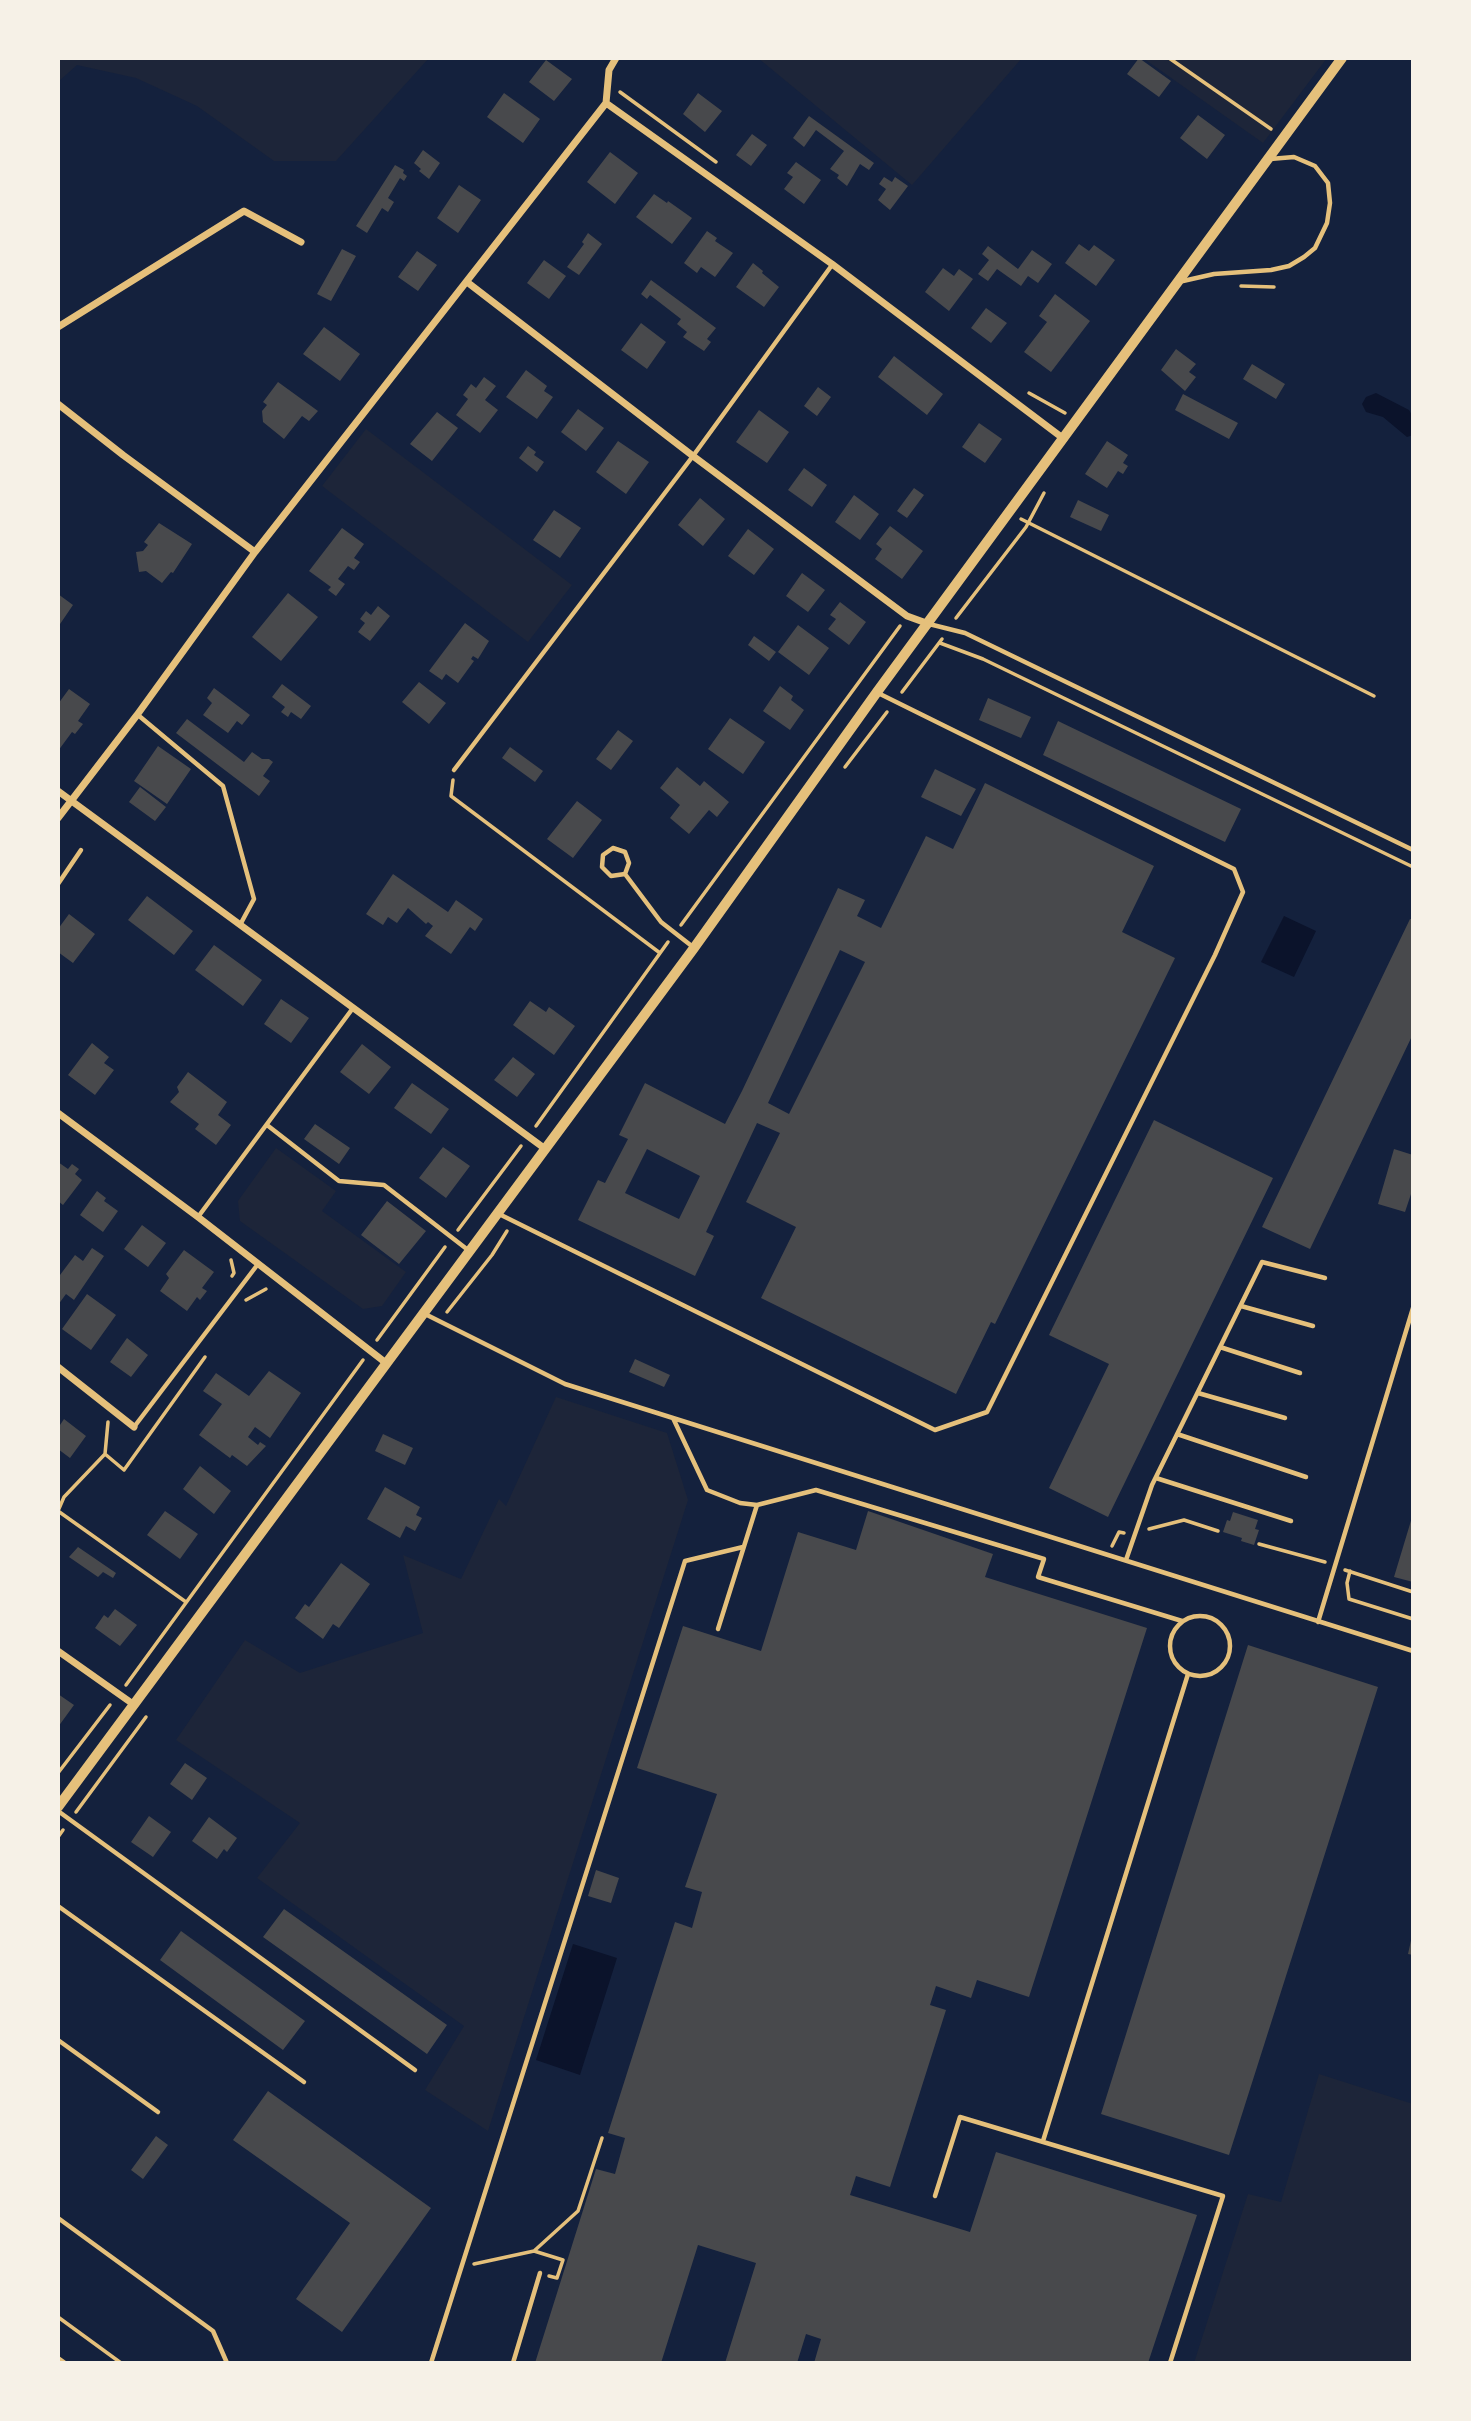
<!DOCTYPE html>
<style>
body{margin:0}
#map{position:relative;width:1471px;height:2421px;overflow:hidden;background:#14213d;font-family:"Noto Serif",serif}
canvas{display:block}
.frame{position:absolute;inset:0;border:60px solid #f6f1e7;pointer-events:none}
</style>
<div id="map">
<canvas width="1471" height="2421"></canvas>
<div class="frame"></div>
</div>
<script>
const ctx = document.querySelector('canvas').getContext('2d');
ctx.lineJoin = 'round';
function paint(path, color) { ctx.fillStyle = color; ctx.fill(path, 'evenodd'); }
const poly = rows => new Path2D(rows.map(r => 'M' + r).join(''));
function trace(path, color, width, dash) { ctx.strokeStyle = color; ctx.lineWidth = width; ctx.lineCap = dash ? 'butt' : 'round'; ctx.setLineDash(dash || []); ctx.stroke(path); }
paint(poly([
 [58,58,429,58,336,161,274,161,197,106,136,78,77,65,58,82],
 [758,58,1022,58,912,185],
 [1143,58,1327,58,1263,143],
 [366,429,572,585,528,642,322,486],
 [276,1148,336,1191,322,1211,406,1272,382,1306,363,1309,240,1221,238,1201],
 [556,1397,667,1433,688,1500,488,2131,425,2090,464,2026,257,1878,300,1823,176,1740,245,1640,300,1673,423,1633,403,1555,461,1579,499,1499,506,1506],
 [1319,2074,1413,2104,1413,2363,1194,2363,1248,2194,1281,2202]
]), '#1d2539');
paint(poly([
 [1376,393,1409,410,1413,417,1413,435,1407,437,1383,417,1366,412,1362,404,1366,397],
 [1284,916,1316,931,1294,977,1261,962],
 [573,1944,617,1958,580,2075,536,2060]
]), '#0b132b');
paint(poly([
 [1139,58,1171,81,1159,97,1127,74],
 [546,60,572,79,554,101,529,82],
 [504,93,540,119,523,143,487,117],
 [698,93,722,111,705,132,683,114],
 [1198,115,1225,135,1207,159,1180,138],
 [809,116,874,163,869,170,860,164,847,186,837,178,839,175,830,169,844,151,816,130,804,147,793,138],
 [752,134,767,145,751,166,736,155],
 [423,150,440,163,429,179,419,171,421,169,414,163],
 [610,152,638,173,615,204,587,182],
 [796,162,821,180,804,204,784,189,793,177,787,173],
 [395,165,404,170,403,173,407,176,404,181,400,178,388,198,394,202,388,212,382,208,367,233,356,226],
 [884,177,892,182,895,177,908,186,890,210,878,200,886,189,879,184],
 [459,185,481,200,458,233,437,218],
 [654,194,667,203,668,201,692,218,672,244,636,217],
 [707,231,717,238,715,241,733,253,715,277,701,267,697,273,684,263],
 [588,233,602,244,579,275,567,267,584,244,582,242],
 [1079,244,1089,251,1094,245,1115,260,1096,286,1065,263],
 [988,246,1018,269,1032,250,1052,264,1038,283,1028,276,1021,286,997,269,988,281,978,274,989,260,982,254],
 [342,249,356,256,331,301,317,294],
 [417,251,437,265,418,291,398,277],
 [544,260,566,276,549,299,527,283],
 [753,263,763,271,762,273,779,287,764,307,736,287],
 [943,268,954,276,959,269,973,279,949,311,925,292],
 [651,280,716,328,707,339,711,342,704,351,683,337,687,332,677,324,681,319,650,295,647,299,641,294],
 [1055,294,1090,321,1051,372,1024,352,1047,322,1039,316],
 [986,308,1007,323,991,343,971,328],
 [641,323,666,342,647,369,621,350],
 [324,327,360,354,340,381,303,354],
 [1176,349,1196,364,1189,372,1196,377,1185,391,1161,370],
 [894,356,943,394,927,415,878,377],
 [1252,364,1285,384,1276,399,1243,379],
 [526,370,547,386,544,391,553,397,537,419,506,397],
 [484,377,496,386,485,400,498,410,480,433,456,415,468,399,463,395,471,384,476,388],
 [278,382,318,411,309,421,302,416,284,439,263,422,262,411,267,405,263,402],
 [818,387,831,397,817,416,804,406],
 [1183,394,1238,423,1229,439,1175,410],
 [578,409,604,428,586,451,561,432],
 [759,410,789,432,767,463,736,442],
 [437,412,458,428,432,461,410,444],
 [979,423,1002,439,985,463,962,447],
 [618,441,649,462,626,494,596,472],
 [1107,441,1128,455,1123,463,1128,466,1123,474,1118,471,1107,488,1085,474],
 [528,446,536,452,534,455,544,462,537,472,519,458],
 [804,468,827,485,812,507,788,490],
 [914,488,924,495,907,518,897,511],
 [854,495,879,514,860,540,835,522],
 [700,498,725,519,703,546,678,525],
 [1078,500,1109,515,1101,531,1070,517],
 [554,510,581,528,560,558,533,540],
 [159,523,192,544,173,573,171,572,162,583,146,571,139,572,136,552,143,551,148,545,144,542],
 [890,526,923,551,902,579,875,559,882,549,876,544],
 [342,528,364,544,354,558,360,562,354,570,348,566,338,579,345,584,336,596,328,590,331,587,309,571],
 [748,529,774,549,754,575,728,556],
 [802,573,825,590,808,612,786,596],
 [288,593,318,617,281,661,252,637],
 [58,594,73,605,58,627],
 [840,602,866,622,849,645,828,629,836,619,830,615],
 [378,606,390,616,370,641,358,632,365,623,360,619,366,611,371,615],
 [465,623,489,641,478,659,473,656,471,659,474,661,458,683,446,674,442,680,429,671],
 [798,625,829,648,809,675,778,652],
 [754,636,776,652,769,661,748,645],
 [419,682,446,703,429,724,402,702],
 [282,684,311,706,301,719,291,712,288,717,281,712,285,707,272,697],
 [780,686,793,696,791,700,804,710,790,730,763,711],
 [214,688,250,715,242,725,237,721,228,733,203,715,212,703,207,698],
 [69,689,90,704,78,721,83,724,75,734,72,732,58,751,58,704],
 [988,698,1031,717,1021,738,979,720],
 [730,718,765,742,743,774,708,749],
 [187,719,244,762,252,752,262,759,269,759,273,762,263,776,270,781,259,796,176,733],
 [1058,721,1241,809,1225,842,1043,755],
 [618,730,633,741,611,770,596,759],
 [158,746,191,769,167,804,134,781],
 [510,747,543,771,535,782,502,758],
 [677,767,700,786,704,781,729,802,717,817,709,810,689,834,670,818,680,805,660,788],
 [935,769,976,789,961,816,921,797],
 [985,783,1154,866,1122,932,1175,958,995,1324,991,1322,956,1394,761,1298,796,1227,746,1202,780,1133,757,1123,706,1232,714,1236,695,1276,578,1220,598,1180,605,1183,628,1139,619,1135,645,1083,725,1124,742,1091,838,888,865,900,857,916,881,928,926,836,953,849],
 [840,950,865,962,789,1114,768,1103],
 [647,1149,700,1176,679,1219,625,1193],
 [140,787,166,807,155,821,129,802],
 [577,801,602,820,573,858,547,839],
 [393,874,448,912,456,900,483,919,475,931,470,927,451,954,425,936,433,926,428,922,426,924,408,908,397,923,388,917,383,925,366,914],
 [147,896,193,931,174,955,128,920],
 [69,914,95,934,73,963,58,952,58,929],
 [1410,919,1413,919,1413,1034,1310,1249,1262,1227],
 [214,945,262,980,243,1006,195,970],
 [281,999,309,1018,291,1043,264,1024],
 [530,1001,546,1012,549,1007,575,1026,554,1055,513,1025],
 [92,1043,109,1057,104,1063,114,1070,95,1095,68,1075],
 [362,1044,391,1067,369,1094,340,1072],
 [513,1057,535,1074,517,1097,494,1080],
 [188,1072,227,1102,218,1115,231,1125,216,1145,195,1129,199,1124,170,1102,179,1092,177,1087],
 [412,1083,449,1109,431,1134,394,1108],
 [1154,1120,1273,1178,1108,1517,1049,1488,1109,1364,1049,1335],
 [315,1124,350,1148,339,1164,304,1139],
 [443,1147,470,1166,446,1198,419,1178],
 [1394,1149,1413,1155,1413,1188,1405,1212,1378,1204],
 [58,1162,68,1169,72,1164,79,1169,75,1174,82,1180,63,1205,58,1201],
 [97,1191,106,1198,104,1201,118,1211,103,1232,80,1215],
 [387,1201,426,1231,399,1264,361,1235],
 [142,1225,166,1243,148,1267,124,1249],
 [92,1248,104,1256,74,1300,66,1294,58,1305,58,1274,60,1275,75,1255,83,1261],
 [184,1250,214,1272,202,1288,207,1291,200,1300,197,1297,187,1311,160,1291,169,1278,166,1274],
 [87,1294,116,1315,91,1350,62,1329],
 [127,1338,148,1355,131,1377,110,1362],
 [635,1359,670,1375,664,1387,629,1372],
 [269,1371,301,1393,270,1438,255,1427,248,1437,258,1445,260,1442,266,1446,247,1466,232,1455,230,1458,199,1435,222,1404,203,1391,216,1373,249,1396],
 [64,1419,86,1436,70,1458,58,1449,58,1428],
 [383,1434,413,1448,405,1465,375,1451],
 [200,1466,231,1491,214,1514,183,1489],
 [385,1487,420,1507,416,1515,422,1518,415,1531,406,1526,400,1538,367,1519],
 [165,1511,198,1534,180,1559,147,1535],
 [868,1511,993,1554,985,1577,1147,1628,1029,1997,977,1980,971,1998,936,1986,930,2005,946,2010,890,2187,856,2176,850,2195,970,2232,996,2152,1197,2215,1148,2363,814,2363,821,2339,806,2334,797,2363,725,2363,756,2263,698,2245,661,2363,535,2363,596,2169,615,2174,625,2138,608,2133,675,1922,692,1928,702,1892,685,1887,717,1794,637,1768,683,1626,761,1651,798,1532,856,1550],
 [1233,1512,1258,1520,1255,1529,1259,1530,1254,1545,1241,1541,1242,1538,1223,1532,1227,1520,1230,1521],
 [1413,1514,1413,1582,1394,1577],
 [78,1547,116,1573,113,1578,103,1572,98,1577,69,1557],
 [341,1563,370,1584,339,1628,333,1624,323,1639,295,1618,305,1604,309,1607],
 [115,1609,137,1625,120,1646,95,1628,104,1615,108,1618],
 [1248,1645,1378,1687,1229,2155,1101,2114],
 [58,1694,74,1705,58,1727],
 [185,1763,207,1778,192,1800,170,1784],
 [149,1816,171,1832,153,1857,131,1842],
 [209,1817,237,1838,227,1852,224,1849,217,1859,192,1841],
 [596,1870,619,1878,611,1903,588,1896],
 [284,1909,447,2025,427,2054,263,1937],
 [181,1931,305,2021,283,2050,160,1960],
 [1412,1936,1413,1936,1413,1955,1408,1954],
 [268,2091,431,2208,342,2332,296,2299,350,2223,233,2140],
 [156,2136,168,2145,143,2179,131,2170]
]), '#48494c');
trace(poly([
 [1169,58,1271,129],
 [620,92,716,162],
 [1241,286,1274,287],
 [1029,393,1065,413],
 [1021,519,1374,696],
 [956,618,1026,527,1044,493],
 [940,643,983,659,1413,867],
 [902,692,942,639],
 [845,767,887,712],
 [453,780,451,796,660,953],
 [681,925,900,626],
 [536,1126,668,942],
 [458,1230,521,1146],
 [231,1260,234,1273,232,1276],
 [246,1300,266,1289],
 [447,1312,492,1255,507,1231],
 [377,1340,445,1247],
 [108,1422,105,1454,124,1470,205,1357],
 [58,1511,186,1602],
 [58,1511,64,1497,105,1454],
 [1149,1529,1184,1520,1218,1531],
 [1259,1544,1325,1562],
 [1112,1546,1119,1532,1124,1533],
 [1345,1570,1413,1592],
 [1350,1571,1347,1583,1349,1599,1413,1619],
 [126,1685,363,1360],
 [58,1773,110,1705],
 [76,1812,146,1717],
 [58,1837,63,1830],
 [534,2251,563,2260,557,2278,549,2276],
 [474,2264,534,2251,578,2211,602,2138],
 [58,2317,121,2363]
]), '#e5c07b', 3.5);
trace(poly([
 [1183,281,1214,274,1271,270,1289,266,1304,257,1315,248,1327,223,1330,203,1328,183,1315,166,1294,157,1270,159],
 [929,624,965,633,1413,850],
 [138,715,223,786,254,899,240,925],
 [454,770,693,456,832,265],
 [613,848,625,852,629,863,625,874,611,876,602,867,603,855,613,848],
 [625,874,661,922,693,947],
 [58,884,81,850],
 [267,1125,339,1181,384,1185,468,1250],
 [497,1213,935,1430,987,1412,1215,955,1243,892,1234,869,878,693],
 [198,1217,353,1008],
 [1241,1306,1313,1326],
 [425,1314,565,1384,1413,1651],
 [1220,1347,1300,1373],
 [1198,1393,1285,1418],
 [673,1418,707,1490,740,1503,757,1505,816,1490,1044,1559,1038,1577,1182,1621],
 [134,1427,258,1264],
 [1177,1434,1306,1477],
 [1156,1478,1291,1521],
 [1126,1560,1152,1485,1262,1262,1325,1278],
 '1170 1646a30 30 0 1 1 60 0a30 30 0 1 1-60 0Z',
 [1318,1622,1413,1308],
 [718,1629,757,1505],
 [58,1811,415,2070],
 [58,1906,304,2082],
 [58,2040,158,2112],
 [1043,2141,1188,1674],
 [935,2196,960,2117,1223,2196,1170,2363],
 [58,2218,213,2331,227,2363],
 [58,2358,65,2363],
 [431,2363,685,1561,743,1547],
 [513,2363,540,2273]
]), '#e5c07b', 4.5);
trace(poly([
 [606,103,832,264,1064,439],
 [606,103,609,70,616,58],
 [467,282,693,456,907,616,929,624],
 [58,327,244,211,301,242],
 [58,404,123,455,255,552],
 [58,791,544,1148],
 [58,818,137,715,255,552,606,103],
 [58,1113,198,1217,386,1363],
 [58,1367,134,1427],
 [58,1651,133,1704]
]), '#e5c07b', 7);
trace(poly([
 [58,1807,694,948,877,692,1342,58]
]), '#e5c07b', 10);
</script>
